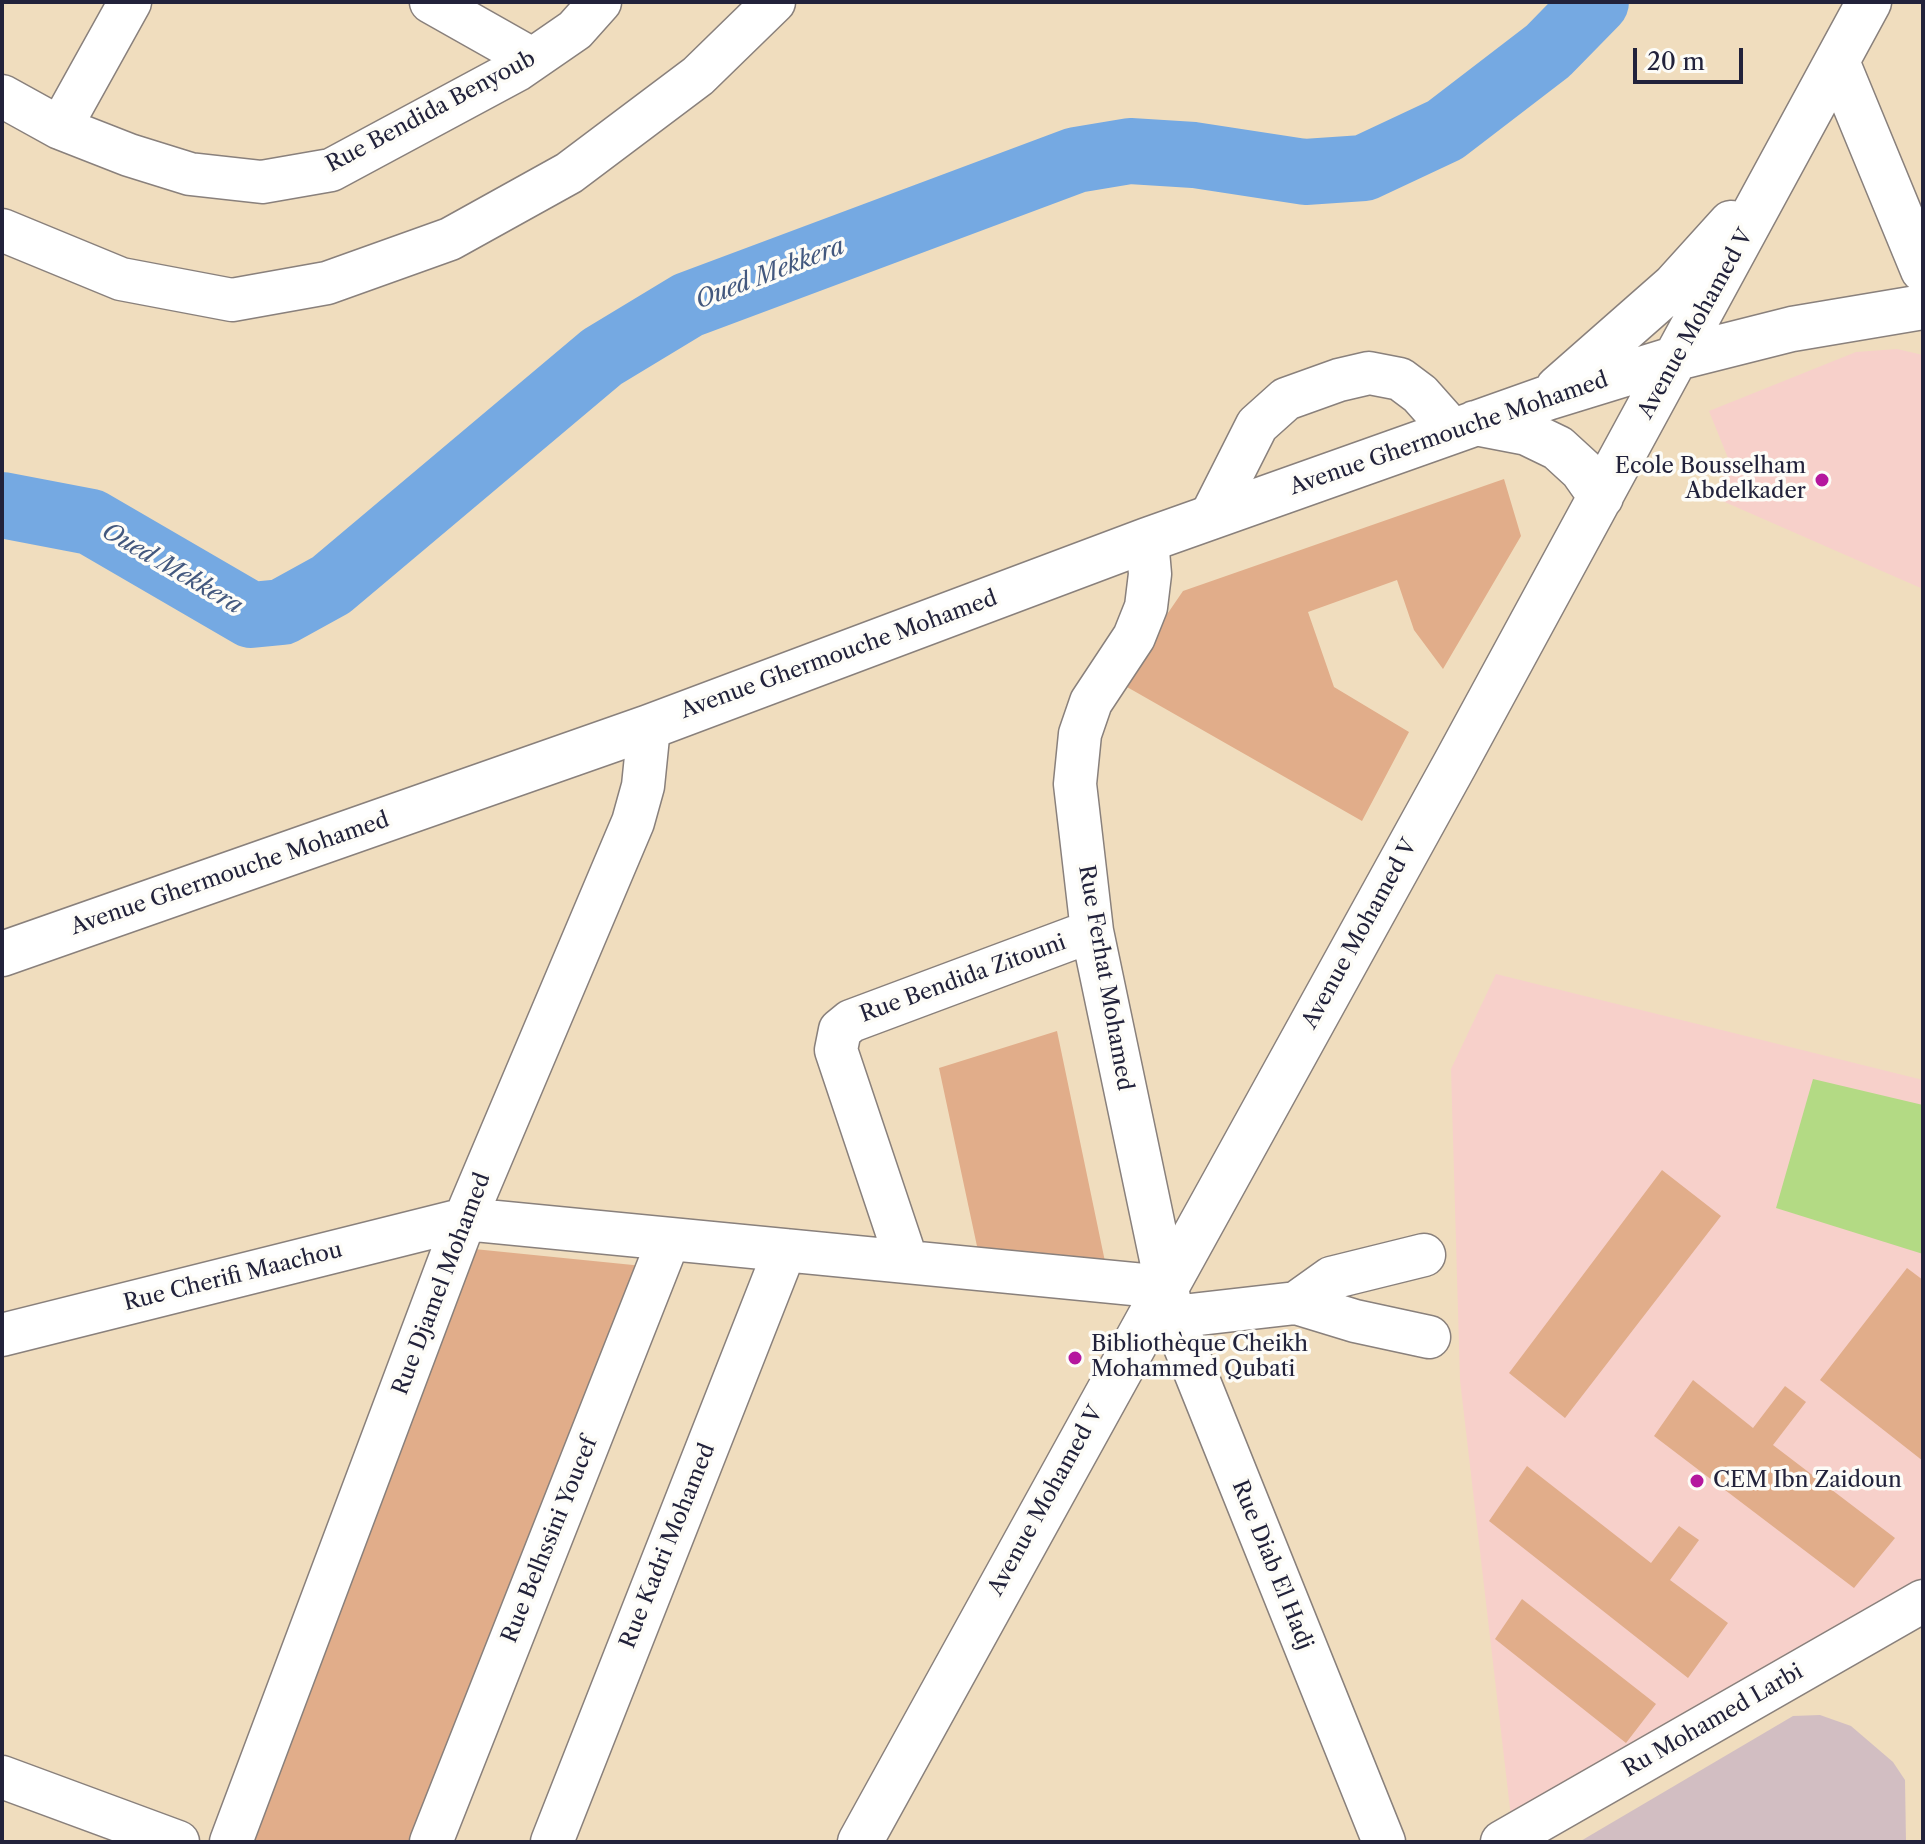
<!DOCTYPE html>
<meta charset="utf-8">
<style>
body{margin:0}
#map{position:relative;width:1925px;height:1844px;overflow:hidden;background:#f0ddbe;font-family:"Libre Caslon Text",serif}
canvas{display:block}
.frame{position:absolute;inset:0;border:4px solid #22223b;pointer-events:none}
.scale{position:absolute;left:1633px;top:48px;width:110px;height:36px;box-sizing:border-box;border:4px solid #22223b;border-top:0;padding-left:10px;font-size:24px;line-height:28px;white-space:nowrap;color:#22223b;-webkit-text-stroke:6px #fdfcf7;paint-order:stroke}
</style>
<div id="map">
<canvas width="1925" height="1844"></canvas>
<div class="frame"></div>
<div class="scale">20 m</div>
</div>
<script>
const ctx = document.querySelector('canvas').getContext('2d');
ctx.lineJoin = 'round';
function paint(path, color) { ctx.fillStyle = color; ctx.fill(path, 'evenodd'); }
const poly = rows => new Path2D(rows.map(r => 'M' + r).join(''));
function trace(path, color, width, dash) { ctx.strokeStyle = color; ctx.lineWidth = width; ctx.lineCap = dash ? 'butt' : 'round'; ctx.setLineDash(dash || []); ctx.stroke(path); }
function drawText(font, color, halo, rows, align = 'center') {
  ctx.font = font + ' "Libre Caslon Text",serif'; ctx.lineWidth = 7; ctx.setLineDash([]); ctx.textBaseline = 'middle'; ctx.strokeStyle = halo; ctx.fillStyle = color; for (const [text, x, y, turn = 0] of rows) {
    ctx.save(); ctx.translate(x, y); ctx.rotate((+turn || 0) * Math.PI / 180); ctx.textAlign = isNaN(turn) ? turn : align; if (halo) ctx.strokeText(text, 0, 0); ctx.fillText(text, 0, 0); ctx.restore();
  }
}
paint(poly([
 [1897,349,1923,355,1923,589,1711,496,1730,463,1709,411,1856,352],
 [1496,974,1923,1080,1923,1583,1511,1817,1460,1380,1451,1069]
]), '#f7d0ca');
paint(poly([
 [1820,1715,1851,1726,1893,1762,1905,1780,1906,1842,1579,1842,1793,1716]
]), '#d2bec2');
paint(poly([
 [1813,1079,1923,1105,1923,1254,1776,1208]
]), '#b3da84');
trace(poly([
 [2,505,91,522,251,615,282,612,331,585,602,357,688,305,1076,160,1130,151,1194,155,1305,172,1364,168,1445,130,1548,51,1596,2]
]), '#75a9e2', 66);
paint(poly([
 [1504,479,1521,536,1443,669,1414,630,1397,580,1308,612,1334,687,1409,732,1362,821,1120,683,1183,591],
 [1057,1031,1108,1276,981,1265,939,1068],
 [1662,1170,1721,1216,1565,1418,1509,1373],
 [474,1249,643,1266,416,1842,250,1842],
 [1907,1268,1923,1280,1923,1461,1820,1380],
 [1693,1380,1753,1428,1785,1386,1806,1402,1773,1445,1895,1538,1854,1588,1654,1436],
 [1527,1466,1651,1563,1679,1526,1699,1540,1670,1580,1728,1623,1688,1678,1489,1521],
 [1522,1599,1656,1704,1626,1743,1495,1639]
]), '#e1ad8a');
const minor = poly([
 [431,2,532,59],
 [2,96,60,128,129,155,190,174,262,182,331,170,517,70,575,30,600,2],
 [60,128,130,2],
 [2,230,121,279,232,300,327,283,450,239,569,173,698,76,774,2],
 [1210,518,1257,425,1286,399,1339,380,1369,373,1400,379,1420,394,1452,430],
 [1147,540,1150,574,1146,607,1134,637,1091,702,1080,734,1075,784,1092,931,1173,1317,1384,1842],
 [907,1262,836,1050,840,1030,851,1021,1092,931],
 [1296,1303,1331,1278,1424,1255],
 [1173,1317,1296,1303,1355,1321,1429,1337],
 [2,1335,465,1219,1164,1287],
 [2,1777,178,1842],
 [231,1842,465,1219,633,822,643,786,649,727],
 [431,1842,669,1239],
 [552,1842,785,1250],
 [1502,1842,1923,1601]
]);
const major = poly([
 [1838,64,1923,270],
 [1558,388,1674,286,1731,223],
 [1475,423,1527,433,1558,448,1582,470,1601,497],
 [2,954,649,727,1147,540,1547,398,1677,358,1792,329,1923,307],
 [860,1842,1455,764,1869,2]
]);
trace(minor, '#89807c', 45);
trace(major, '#89807c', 47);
trace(minor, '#fff', 42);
trace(major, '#fff', 44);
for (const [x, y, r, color] of [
 [1822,480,8,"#b5179e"],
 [1075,1358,8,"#b5179e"],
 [1697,1481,8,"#b5179e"]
]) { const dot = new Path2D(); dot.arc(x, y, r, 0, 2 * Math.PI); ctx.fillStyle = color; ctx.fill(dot); trace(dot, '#fdfcf7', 3); }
drawText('22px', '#22223b', '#fdfcf7', [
 ["Rue Bendida Benyoub",431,112,-28],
 ["Avenue Mohamed V",1696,324,-61],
 ["Avenue Ghermouche Mohamed",1449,434,-19],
 ["Avenue Ghermouche Mohamed",839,655,-20],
 ["Avenue Ghermouche Mohamed",230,874,-19],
 ["Avenue Mohamed V",1360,934,-61],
 ["Rue Ferhat Mohamed",1105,978,80],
 ["Rue Bendida Zitouni",963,979,-20],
 ["Rue Cherifi Maachou",233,1277,-14],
 ["Rue Djamel Mohamed",442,1284,-69],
 ["Avenue Mohamed V",1046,1501,-61],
 ["Rue Belhssini Youcef",550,1540,-68],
 ["Rue Kadri Mohamed",668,1546,-68],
 ["Rue Diab El Hadj",1272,1565,68],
 ["Ru Mohamed Larbi",1713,1721,-30]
]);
drawText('22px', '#22223b', '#fdfcf7', [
 ["Ecole Bousselham",1806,467,"right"],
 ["Abdelkader",1806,492,"right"],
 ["Bibliothèque Cheikh",1091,1345],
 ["Mohammed Qubati",1091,1370],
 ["CEM Ibn Zaidoun",1713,1481]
], 'left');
drawText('italic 24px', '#43587e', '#fdfcf7', [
 ["Oued Mekkera",770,274,-21],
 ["Oued Mekkera",172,569,30]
]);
</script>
